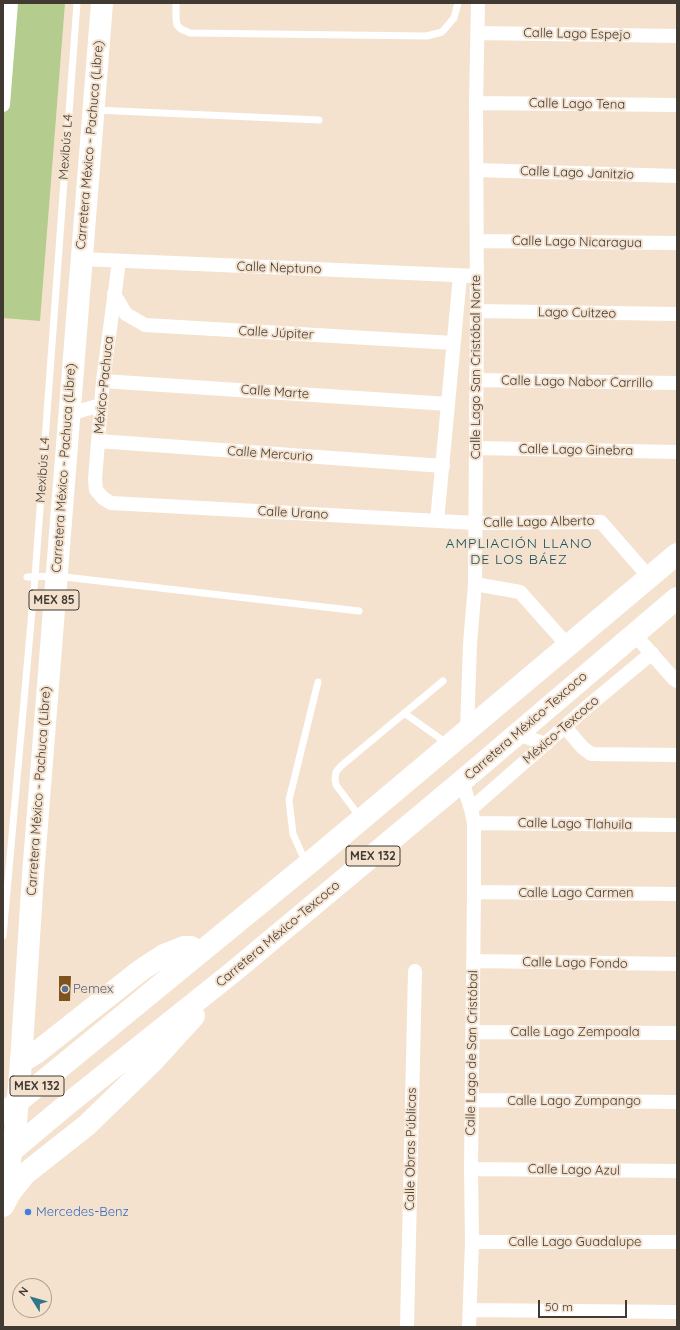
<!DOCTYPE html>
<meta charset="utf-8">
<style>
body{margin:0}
#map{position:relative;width:680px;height:1330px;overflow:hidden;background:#f4e2cf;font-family:Quicksand,sans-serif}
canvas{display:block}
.frame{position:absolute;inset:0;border:4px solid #413a32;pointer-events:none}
.north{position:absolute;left:12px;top:1278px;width:40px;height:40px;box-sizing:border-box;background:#f4e2cf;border:1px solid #ac9f90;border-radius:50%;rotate:307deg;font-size:11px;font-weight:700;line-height:16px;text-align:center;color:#413a32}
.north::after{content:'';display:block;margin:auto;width:14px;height:18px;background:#327785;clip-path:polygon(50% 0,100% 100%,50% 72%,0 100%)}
.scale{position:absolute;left:538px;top:1300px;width:89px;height:18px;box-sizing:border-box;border:2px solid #413a32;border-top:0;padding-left:5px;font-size:12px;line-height:14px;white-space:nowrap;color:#413a32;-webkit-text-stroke:3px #f4e2cf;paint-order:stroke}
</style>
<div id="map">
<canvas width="680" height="1330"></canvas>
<div class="frame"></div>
<div class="north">N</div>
<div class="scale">50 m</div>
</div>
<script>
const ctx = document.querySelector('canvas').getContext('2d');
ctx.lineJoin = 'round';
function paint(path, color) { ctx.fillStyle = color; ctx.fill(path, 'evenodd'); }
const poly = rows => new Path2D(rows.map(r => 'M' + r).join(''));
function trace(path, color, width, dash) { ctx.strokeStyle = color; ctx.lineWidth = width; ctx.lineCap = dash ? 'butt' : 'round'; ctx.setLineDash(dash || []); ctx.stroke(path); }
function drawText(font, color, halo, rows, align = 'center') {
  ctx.font = font + ' Quicksand,sans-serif'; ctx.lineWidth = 4; ctx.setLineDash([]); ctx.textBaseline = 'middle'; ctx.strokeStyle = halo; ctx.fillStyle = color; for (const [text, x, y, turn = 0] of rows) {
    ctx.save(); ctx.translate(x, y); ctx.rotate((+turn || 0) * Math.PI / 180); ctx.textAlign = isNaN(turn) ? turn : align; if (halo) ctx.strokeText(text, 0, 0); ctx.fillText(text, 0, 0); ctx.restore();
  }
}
paint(poly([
 [10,3,65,3,40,321,3,318,3,93]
]), '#b4cd8e');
paint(poly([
 [59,976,71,976,70,1001,59,1001]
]), '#7e531d');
trace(poly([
 [176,3,176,19,177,25,181,29,190,33,427,36,442,32,454,18,458,3],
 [95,110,319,120],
 [27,577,56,576,359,611],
 [404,713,448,744],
 [360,817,336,785,335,779,336,772,341,766,443,681],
 [306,863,293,834,289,800,318,682],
 [3,936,35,577,77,3]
]), '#fff', 7);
trace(poly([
 [477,33,677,36],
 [476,103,677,105],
 [3,105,11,3],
 [476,170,677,176],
 [477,241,677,243],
 [81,259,477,276],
 [119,261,103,381,95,479,96,490,103,498,111,503,475,523,601,522,649,577],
 [114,294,126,314,145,325,453,343],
 [477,311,677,314],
 [476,380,677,383],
 [103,381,448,404],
 [69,414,101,405],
 [98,441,443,466],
 [476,448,677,452],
 [437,521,460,276],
 [475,584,520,592,569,647],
 [634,634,674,679,677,681],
 [565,727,582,747,591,754,677,755],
 [467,731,470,644,475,584,477,311,476,103,478,3],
 [517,734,546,744],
 [462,781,471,809,474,823,474,892,471,1169,472,1242,469,1327],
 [471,809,587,707,652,653],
 [474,823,677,825],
 [474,892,677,894],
 [474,961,677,964],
 [473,1032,677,1033],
 [472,1100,677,1102],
 [471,1169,677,1171],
 [472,1242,677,1242],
 [471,1310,677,1312],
 [407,1327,415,971]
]), '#fff', 14);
trace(poly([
 [3,1196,15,1134,21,1062,33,875,102,3]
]), '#fff', 22);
trace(poly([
 [21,1062,36,1053,141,970,164,955,184,947,191,947,200,952],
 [3,1114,307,865,677,554],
 [3,1158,64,1107,233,972,462,781,677,598],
 [3,1206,10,1193,25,1174,87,1125,153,1061,194,1016]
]), '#fff', 22);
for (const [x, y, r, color] of [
 [65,989,4,"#5c6f8a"],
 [28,1212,4,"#3f7fe0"]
]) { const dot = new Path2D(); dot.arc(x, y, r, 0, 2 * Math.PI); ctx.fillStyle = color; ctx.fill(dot); trace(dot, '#f4e2cf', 1.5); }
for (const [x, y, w] of [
 [54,600,50],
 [373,856,54],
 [37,1086,54]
]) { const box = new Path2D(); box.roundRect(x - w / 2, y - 10, w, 20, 3); ctx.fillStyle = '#f4e2cf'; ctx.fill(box); trace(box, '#413a32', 1); }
drawText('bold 12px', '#413a32', null, [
 ["MEX 85",54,600],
 ["MEX 132",373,856],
 ["MEX 132",37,1086]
]);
drawText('13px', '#413a32', '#f4e2cf', [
 ["Calle Lago Espejo",577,34,1],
 ["Calle Lago Tena",577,104,1],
 ["Carretera México - Pachuca (Libre)",90,145,-85],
 ["Mexibús L4",66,147,-86],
 ["Calle Lago Janitzio",577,173,2],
 ["Calle Lago Nicaragua",577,242,1],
 ["Calle Neptuno",279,268,2],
 ["Lago Cuitzeo",577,313,1],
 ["Calle Júpiter",276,333,3],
 ["Calle Lago San Cristóbal Norte",476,367,-90],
 ["Calle Lago Nabor Carrillo",577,382,1],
 ["México-Pachuca",104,385,-84],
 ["Calle Marte",275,392,4],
 ["Calle Lago Ginebra",576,450,1],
 ["Calle Mercurio",270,454,4],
 ["Carretera México - Pachuca (Libre)",64,468,-86],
 ["Mexibús L4",43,470,-86],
 ["Calle Urano",293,513,3],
 ["Calle Lago Alberto",539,522,-1],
 ["Carretera México-Texcoco",526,726,-41],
 ["México-Texcoco",561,730,-41],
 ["Carretera México - Pachuca (Libre)",39,791,-86],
 ["Calle Lago Tlahuila",575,824,1],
 ["Calle Lago Carmen",576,893],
 ["Carretera México-Texcoco",278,934,-40],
 ["Calle Lago Fondo",575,963,1],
 ["Calle Lago Zempoala",575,1032],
 ["Calle Lago de San Cristóbal",472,1053,-89],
 ["Calle Lago Zumpango",574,1101],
 ["Calle Obras Públicas",411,1149,-89],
 ["Calle Lago Azul",574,1170,1],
 ["Calle Lago Guadalupe",575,1242]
]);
drawText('13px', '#4e5e75', '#f4e2cf', [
 ["Pemex",73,989]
], 'left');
drawText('13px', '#366cbe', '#f4e2cf', [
 ["Mercedes-Benz",36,1212]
], 'left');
ctx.letterSpacing = '1px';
drawText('14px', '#19525d', '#f4e2cf', [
 ["AMPLIACIÓN LLANO",519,544],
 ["DE LOS BÁEZ",519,560]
]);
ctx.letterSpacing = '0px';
</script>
